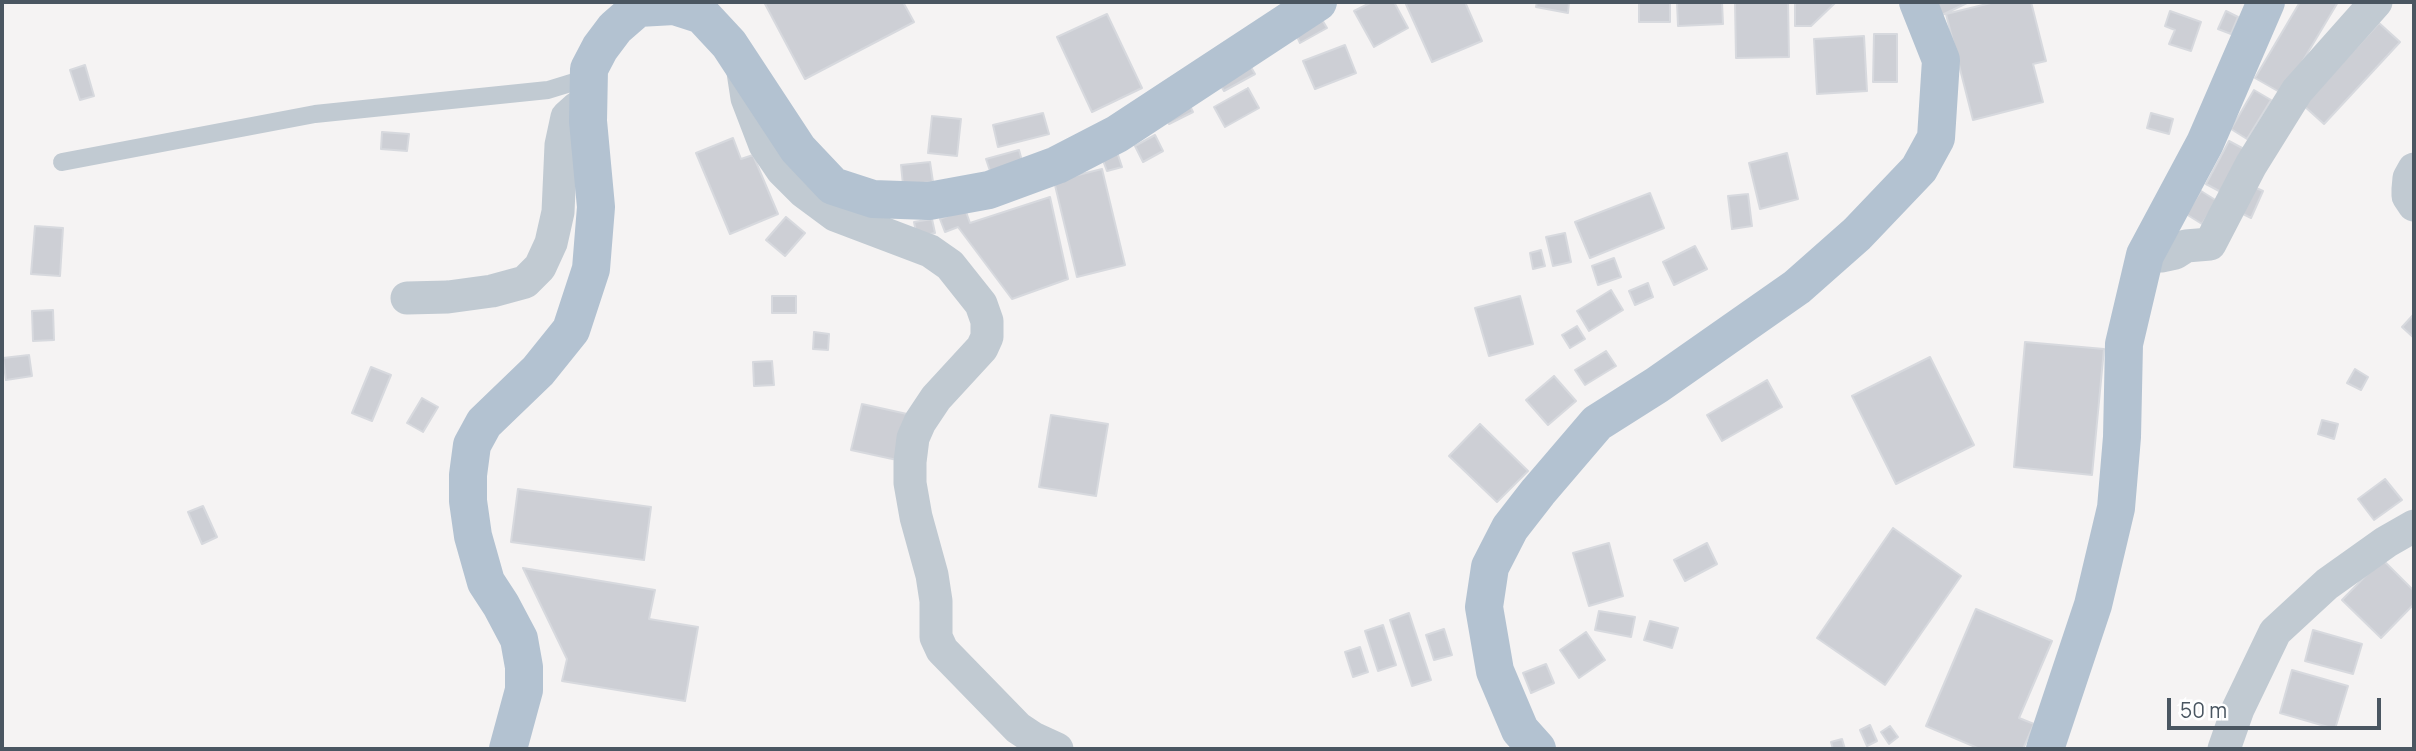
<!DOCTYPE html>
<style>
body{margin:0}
#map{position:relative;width:2416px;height:751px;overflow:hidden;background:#f5f3f3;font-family:Manrope,sans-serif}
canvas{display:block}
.frame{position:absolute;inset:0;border:4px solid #4a5661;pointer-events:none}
.scale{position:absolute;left:2167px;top:698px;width:214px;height:32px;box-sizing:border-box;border:4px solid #4a5661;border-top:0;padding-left:9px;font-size:21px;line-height:24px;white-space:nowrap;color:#4a5661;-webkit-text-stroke:5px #fff;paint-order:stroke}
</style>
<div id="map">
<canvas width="2416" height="751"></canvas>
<div class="frame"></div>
<div class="scale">50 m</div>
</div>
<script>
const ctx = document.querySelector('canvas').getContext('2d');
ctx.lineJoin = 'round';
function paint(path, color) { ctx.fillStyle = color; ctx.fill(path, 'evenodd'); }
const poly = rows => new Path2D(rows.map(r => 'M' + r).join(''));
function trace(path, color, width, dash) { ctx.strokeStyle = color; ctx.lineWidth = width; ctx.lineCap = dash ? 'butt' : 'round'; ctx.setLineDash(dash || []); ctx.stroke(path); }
const building = poly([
 [764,2,903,2,914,22,805,79,764,2],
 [1372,2,1394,2,1408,28,1374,47,1354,11,1372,2],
 [1405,2,1465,2,1482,41,1432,62,1405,2],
 [1537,2,1569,2,1568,13,1536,7,1537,2],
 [1639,2,1670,2,1670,22,1639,22,1639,2],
 [1677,2,1722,2,1723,24,1678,26,1677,2],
 [1735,2,1788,2,1789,57,1736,58,1735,2],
 [1795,2,1836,2,1811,26,1795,26,1795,2],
 [1933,2,1969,2,1940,16,1933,2],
 [1995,2,2031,2,2046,61,2033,64,2043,102,1973,120,1946,14,1995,2],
 [2300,2,2338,2,2283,94,2255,78,2300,2],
 [2170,11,2201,22,2191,51,2169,44,2175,30,2165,26,2170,11],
 [2226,11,2238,17,2231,34,2218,29,2226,11],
 [1107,14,1142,88,1092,112,1057,37,1107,14],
 [1321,18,1327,28,1300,43,1295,32,1321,18],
 [2379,23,2400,42,2324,124,2303,105,2379,23],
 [1874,34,1897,34,1897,82,1873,82,1874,34],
 [1864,36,1867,91,1817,94,1814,39,1864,36],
 [1345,45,1356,73,1315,89,1303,61,1345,45],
 [1248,62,1255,74,1224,91,1217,79,1248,62],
 [85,65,94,96,80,100,70,70,85,65],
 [1248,88,1259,108,1225,127,1214,107,1248,88],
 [2254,90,2271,100,2247,139,2231,129,2254,90],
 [1186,98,1193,112,1169,124,1162,110,1186,98],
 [1043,113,1049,134,998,147,993,125,1043,113],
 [2151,113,2173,119,2169,134,2147,128,2151,113],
 [932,116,961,119,957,156,928,153,932,116],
 [382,132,409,134,407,151,381,149,382,132],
 [1155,135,1163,151,1143,162,1135,146,1155,135],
 [733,138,741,159,753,155,778,214,730,234,696,153,733,138],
 [2229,141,2244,149,2221,192,2206,184,2229,141],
 [1019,150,1024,168,992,177,986,159,1019,150],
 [1117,152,1122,167,1107,171,1102,158,1117,152],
 [1787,153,1798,199,1760,209,1749,163,1787,153],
 [930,162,933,182,903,185,901,165,930,162],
 [1102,169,1125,265,1077,277,1054,181,1102,169],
 [2247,184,2263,191,2251,218,2235,210,2247,184],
 [2201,191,2217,201,2202,224,2186,214,2201,191],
 [1650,193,1664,228,1590,258,1575,222,1650,193],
 [1748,194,1752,226,1732,229,1728,196,1748,194],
 [1050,197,1068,279,1012,299,958,227,945,232,940,219,965,209,970,223,1050,197],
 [786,217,805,233,785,256,766,240,786,217],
 [932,219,935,233,917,237,914,222,932,219],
 [35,226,63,228,60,276,31,274,35,226],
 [1565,233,1571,262,1553,266,1546,237,1565,233],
 [1695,246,1707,269,1674,285,1663,262,1695,246],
 [1541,250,1545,266,1533,269,1530,253,1541,250],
 [1614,258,1621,277,1598,285,1592,266,1614,258],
 [1648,283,1653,297,1635,305,1629,291,1648,283],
 [1611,290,1623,310,1589,331,1577,311,1611,290],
 [772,296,796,296,796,313,772,313,772,296],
 [1520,296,1533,344,1489,356,1475,308,1520,296],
 [53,310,54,340,33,341,32,311,53,310],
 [2414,314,2414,338,2402,327,2414,314],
 [1577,326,1585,339,1570,348,1562,335,1577,326],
 [814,332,829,334,828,350,813,349,814,332],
 [2025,342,2104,349,2092,475,2014,467,2025,342],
 [1606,351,1616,366,1585,385,1575,370,1606,351],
 [29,355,32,376,6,380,3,358,29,355],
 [1930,357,1974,445,1896,484,1852,396,1930,357],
 [772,361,774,385,754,386,753,362,772,361],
 [371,367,391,375,372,421,352,413,371,367],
 [2355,369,2368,377,2361,390,2347,383,2355,369],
 [1554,376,1576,401,1548,425,1526,400,1554,376],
 [1767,380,1782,407,1722,441,1707,415,1767,380],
 [422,398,438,407,423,432,407,423,422,398],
 [862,404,907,414,897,460,851,450,862,404],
 [1051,415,1108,424,1096,496,1039,487,1051,415],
 [2322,420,2338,424,2334,439,2318,434,2322,420],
 [1480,424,1528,471,1497,502,1449,456,1480,424],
 [2385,479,2402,500,2374,520,2358,499,2385,479],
 [518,489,651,507,644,560,511,542,518,489],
 [203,506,217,537,202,544,188,512,203,506],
 [1893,528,1961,576,1885,685,1817,638,1893,528],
 [1609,543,1623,596,1589,606,1573,553,1609,543],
 [1707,543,1717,564,1685,581,1674,560,1707,543],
 [2382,559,2414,591,2414,604,2381,638,2342,600,2382,559],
 [523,568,655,590,649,619,698,627,685,701,562,681,567,659,523,568],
 [1976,609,2052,641,2019,718,2034,724,2023,749,1980,749,1926,726,1976,609],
 [1599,611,1635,617,1631,637,1595,630,1599,611],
 [1409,613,1431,680,1412,686,1390,620,1409,613],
 [1650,621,1678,628,1672,648,1644,640,1650,621],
 [1383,625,1396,665,1378,671,1365,631,1383,625],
 [1444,629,1452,655,1434,660,1426,635,1444,629],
 [2313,630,2362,644,2353,674,2305,661,2313,630],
 [1586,632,1605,660,1579,678,1560,650,1586,632],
 [1360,647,1368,672,1353,677,1345,652,1360,647],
 [1546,664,1554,683,1531,693,1523,673,1546,664],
 [2292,670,2348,686,2335,729,2280,713,2292,670],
 [1870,725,1877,741,1867,746,1860,730,1870,725],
 [1890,726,1898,737,1889,744,1881,732,1890,726],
 [1842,739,1845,749,1833,749,1831,742,1842,739]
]);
paint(building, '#cdcfd5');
trace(building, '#d7d9de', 2);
trace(poly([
 [62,162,315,114,548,90,574,82,587,71]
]), '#c1cad2', 18);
trace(poly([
 [743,72,747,98,765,145,782,170,804,192,835,215,930,251,950,265,981,304,987,321,987,337,982,348,936,398,920,422,913,438,910,462,910,483,916,517,932,575,936,601,936,637,942,650,1018,728,1033,738,1057,749],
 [2414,169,2409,178,2408,189,2408,196,2414,205],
 [2145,255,2161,256,2175,253,2186,246,2210,244,2251,165,2297,91,2376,2],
 [407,298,448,297,492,291,525,282,540,267,551,243,558,212,561,145,567,117,577,108,588,105],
 [2224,749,2238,709,2275,632,2327,584,2386,542,2414,526]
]), '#c1cad2', 33);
trace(poly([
 [508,749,524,690,524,667,519,639,501,605,486,582,473,536,468,501,468,475,472,445,484,423,538,371,571,330,591,269,596,207,588,121,589,69,600,48,615,28,638,8,674,6,702,15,729,44,798,149,833,186,873,199,929,201,989,190,1057,165,1117,134,1318,2],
 [1537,749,1520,730,1495,671,1484,607,1490,567,1510,528,1538,492,1597,423,1657,385,1797,287,1857,234,1919,169,1936,138,1941,60,1918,2],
 [2045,749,2093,605,2116,508,2122,437,2124,344,2145,255,2205,143,2266,2]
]), '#b3c2d1', 38);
</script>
